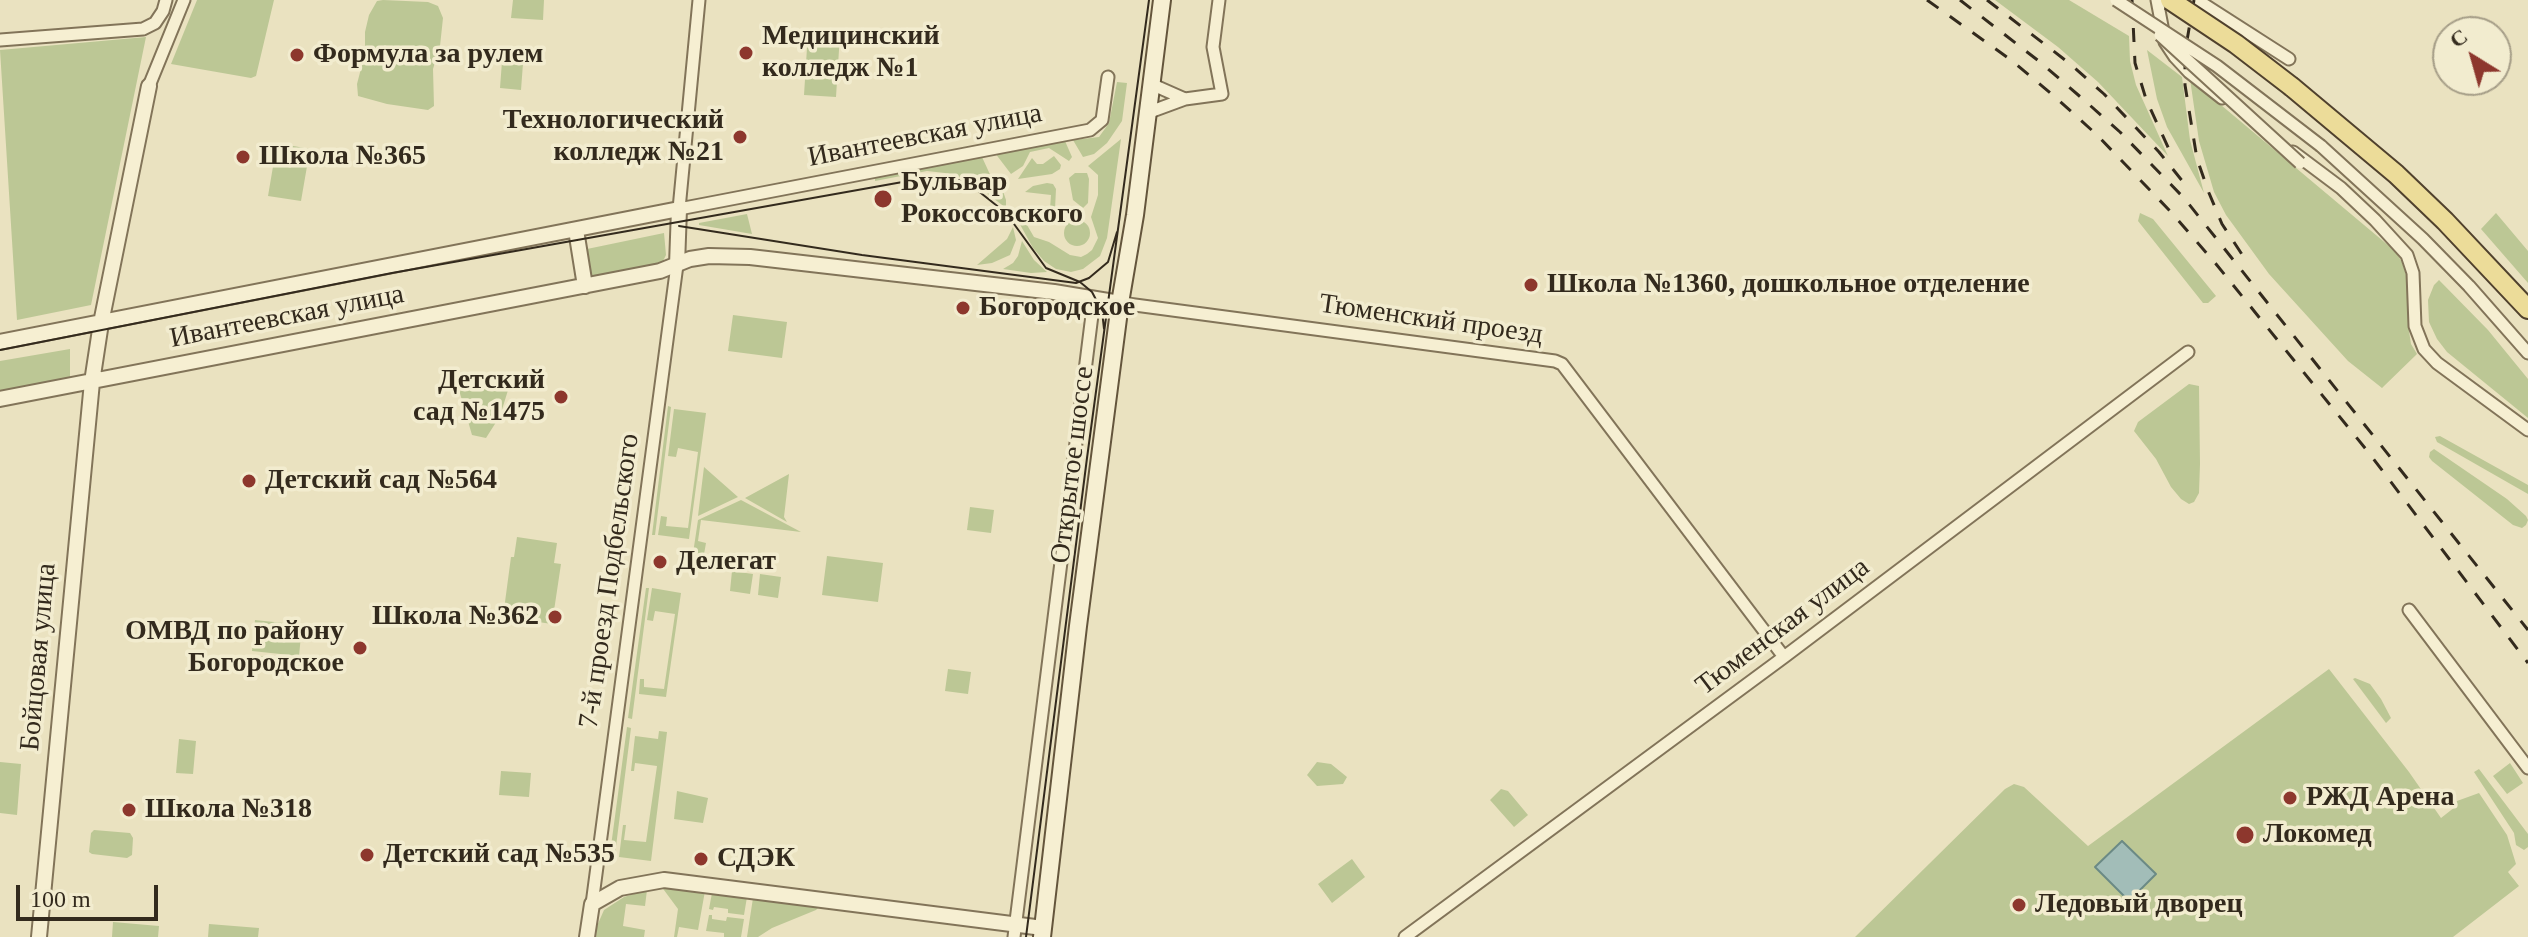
<!DOCTYPE html>
<meta charset="utf-8">
<style>
body{margin:0}
#map{position:relative;width:2528px;height:937px;overflow:hidden;background:#eae2c0;font-family:Georgia,serif}
canvas{display:block}
.north{position:absolute;left:2432px;top:16px;width:80px;height:80px;box-sizing:border-box;background:#f2eccf;border:2px solid #a69e88;border-radius:50%;rotate:323deg;font-size:22px;font-weight:700;line-height:32px;text-align:center;color:#332a1d}
.north::after{content:'';display:block;margin:auto;width:28px;height:36px;background:#8d372d;clip-path:polygon(50% 0,100% 100%,50% 72%,0 100%)}
.scale{position:absolute;left:16px;top:885px;width:142px;height:36px;box-sizing:border-box;border:4px solid #332a1d;border-top:0;padding-left:10px;font-size:24px;line-height:28px;white-space:nowrap;color:#332a1d;-webkit-text-stroke:6px #f2eccf;paint-order:stroke}
</style>
<div id="map">
<canvas width="2528" height="937"></canvas>
<div class="north">С</div>
<div class="scale">100 m</div>
</div>
<script>
const ctx = document.querySelector('canvas').getContext('2d');
ctx.lineJoin = 'round';
function paint(path, color) { ctx.fillStyle = color; ctx.fill(path, 'evenodd'); }
const poly = rows => new Path2D(rows.map(r => 'M' + r).join(''));
function trace(path, color, width, dash) { ctx.strokeStyle = color; ctx.lineWidth = width; ctx.lineCap = dash ? 'butt' : 'round'; ctx.setLineDash(dash || []); ctx.stroke(path); }
function drawText(font, color, halo, rows, align = 'center') {
  ctx.font = font + ' Georgia,serif'; ctx.lineWidth = 7; ctx.setLineDash([]); ctx.textBaseline = 'middle'; ctx.strokeStyle = halo; ctx.fillStyle = color; for (const [text, x, y, turn = 0] of rows) {
    ctx.save(); ctx.translate(x, y); ctx.rotate((+turn || 0) * Math.PI / 180); ctx.textAlign = isNaN(turn) ? turn : align; if (halo) ctx.strokeText(text, 0, 0); ctx.fillText(text, 0, 0); ctx.restore();
  }
}
paint(poly([
 [197,0,274,0,256,76,251,78,171,64],
 [383,0,428,2,438,6,443,18,440,46,433,69,434,106,428,110,387,104,358,96,357,84,365,53,365,32,369,15,377,1],
 [513,0,544,0,543,20,511,18],
 [1995,0,2069,0,2129,36,2130,61,2136,85,2168,156,2098,82,2058,47],
 [808,32,840,34,836,97,804,95],
 [146,37,91,305,17,320,0,50],
 [503,48,524,50,521,90,500,88],
 [2147,50,2182,77,2190,140,2204,193,2167,127,2157,99],
 [2190,79,2395,251,2402,262,2409,284,2409,331,2411,344,2417,354,2382,388,2348,361,2269,274,2226,215,2214,192,2199,141],
 [1117,82,1127,83,1122,121,1107,143,1094,154,1083,157,1073,140,1099,137,1109,123],
 [1121,139,1107,238,1100,256,1083,269,1071,272,1056,269,1044,261,1033,248,1017,219,1020,213,1034,237,1049,242,1070,255,1081,257,1087,254,1092,250,1098,238,1091,217,1098,195,1098,175,1088,166],
 [1065,141,1072,157,1069,161,1049,148,1030,152,1023,166,1011,174,995,153],
 [277,143,310,149,301,201,268,196],
 [1054,156,1061,165,1060,169,1052,174,1018,179,1032,158,1037,164,1043,164],
 [982,157,993,181,1003,191,1006,200,1006,208,976,185,965,178,945,173,927,171,875,181,875,178],
 [1075,173,1087,173,1089,179,1088,203,1083,208,1073,200,1069,178],
 [1047,183,1053,184,1056,189,1055,209,1049,215,1039,218,1027,217,1022,212,1022,206,1050,209,1051,195,1025,192,1033,186],
 [2140,213,2153,219,2216,296,2208,303,2203,303,2138,221],
 [2496,213,2528,251,2528,283,2481,229],
 [747,214,752,234,699,225,699,223],
 '1064 233a13 13 0 1 1 26 0a13 13 0 1 1-26 0Z',
 [1013,227,1016,240,1010,255,992,263,977,265,1007,239],
 [664,233,666,255,663,261,655,266,592,278,587,249],
 [1022,241,1034,260,1047,272,1031,273,1003,269,1013,263,1018,256],
 [2439,280,2488,330,2528,379,2528,418,2447,352,2437,339,2429,322,2428,300,2434,285],
 [733,315,787,322,782,358,728,351],
 [70,349,70,378,0,391,0,361],
 [2189,384,2199,386,2200,464,2199,493,2194,502,2189,504,2181,499,2171,487,2156,459,2134,431,2138,422],
 [509,387,500,416,486,438,472,435,459,390],
 [668,406,671,407,655,535,652,535],
 [674,409,706,413,689,539,658,535,661,516,667,517,666,526,688,528,698,452,678,448,676,457,668,456],
 [2440,436,2528,485,2528,494,2437,442,2435,437],
 [2434,449,2507,499,2526,516,2528,520,2526,525,2522,528,2513,525,2432,461,2429,457,2430,452],
 [704,467,738,497,698,516],
 [789,474,784,517,787,522,745,498],
 [741,500,801,532,701,520,698,541,706,543,703,560,692,560,698,520],
 [970,507,994,510,991,533,967,530],
 [517,537,557,543,554,563,561,564,552,624,503,617,511,557,514,557],
 [827,556,883,563,878,602,822,595],
 [732,571,753,574,750,594,730,591],
 [760,574,781,577,778,598,758,595],
 [646,588,649,588,632,719,628,718],
 [652,588,681,593,666,697,639,694,640,679,644,679,644,687,664,689,675,614,655,611,653,621,647,620],
 [255,620,302,625,299,656,252,651],
 [258,656,308,660,306,673,257,669],
 [948,669,971,672,968,694,945,691],
 [2329,669,2409,772,2441,818,2455,807,2457,801,2479,793,2507,835,2516,864,2508,872,2519,886,2453,937,1855,937,2005,789,2014,784,2024,787,2088,846],
 [2355,678,2370,684,2381,699,2391,718,2386,723,2353,679],
 [627,727,631,728,614,862,609,861],
 [659,731,667,732,651,861,619,857,623,825,626,825,624,840,646,842,657,766,635,763,634,771,631,771,635,736,658,739],
 [179,739,196,741,193,774,176,773],
 [0,762,21,764,17,815,0,813],
 [1317,762,1331,764,1347,777,1343,784,1317,786,1307,775],
 [2510,763,2523,783,2507,794,2493,776],
 [2479,769,2528,834,2528,847,2524,850,2516,845,2514,833,2474,772],
 [501,771,531,773,529,797,499,795],
 [1501,789,1508,791,1528,815,1514,827,1490,800],
 [677,791,708,798,703,823,674,819],
 [94,830,130,833,133,838,132,855,127,858,92,854,89,852,91,833],
 [1352,859,1365,877,1332,903,1318,884],
 [661,886,705,891,698,930,679,927,677,937,674,937,678,909],
 [647,890,645,906,626,904,623,926,645,930,644,937,596,937,597,926,604,910,624,897],
 [712,893,747,897,744,915,728,913,728,909,714,907,713,910,709,909],
 [753,898,820,906,816,910,772,928,758,937,747,937],
 [709,915,712,915,712,919,726,921,727,917,744,919,741,937,724,937,724,933,706,931],
 [113,922,159,926,158,937,112,937],
 [209,924,259,928,258,937,208,937]
]), '#bcc795');
const water = poly([
 [2122,841,2156,874,2129,901,2095,867,2122,841]
]);
paint(water, '#a2bdb8');
trace(water, '#6b8a85', 2);
const minor = poly([
 [699,0,679,209,1090,130,1102,120,1108,77],
 [2157,0,2165,42,2175,57,2189,72,2222,98],
 [2197,0,2289,59],
 [0,40,143,29,155,23,163,11,166,0],
 [1151,84,1185,99],
 [149,86,184,0],
 [1147,113,1185,99,1222,94,1213,47,1219,0],
 [2321,146,2423,239,2469,286,2528,353],
 [2293,152,2341,188,2375,220,2407,255,2413,273,2415,326,2424,349,2437,363,2528,430],
 [1120,303,1555,361,1562,364,1784,657],
 [2409,610,2528,768],
 [592,904,677,265],
 [1014,937,1094,299],
 [1405,937,1784,657,2188,352]
]);
const tertiary = poly([
 [576,230,585,286],
 [0,342,679,209,677,265],
 [0,399,660,271,690,259,709,256,750,257,1054,292,1120,303],
 [39,937,92,382,101,323,149,86],
 [587,937,592,904,620,888,664,880,1043,928]
]);
const secondary = poly([
 [1042,937,1078,626,1120,303,1135,215,1162,0]
]);
const primary = poly([
 [2292,87,2396,174,2445,221,2528,309]
]);
trace(minor, '#827459', 15);
trace(tertiary, '#827459', 18);
trace(secondary, '#64553c', 20);
trace(primary, '#50412d', 22);
trace(minor, '#f6efd2', 11);
trace(tertiary, '#f6efd2', 14);
trace(secondary, '#f6efd2', 16);
trace(primary, '#ecdc99', 18);
trace(poly([
 [679,226,862,255,1076,283,1089,278,1108,262,1117,232],
 [0,350,392,273,925,178,958,180,972,186,1006,213,1046,268,1080,282,1092,292,1102,311,1104,329],
 [1026,937,1087,458,1149,0]
]), '#332a1d', 2);
trace(poly([
 [1927,0,2011,60,2054,96,2096,134,2171,212,2216,264,2369,453,2528,663],
 [1960,0,2040,62,2084,100,2120,132,2184,198,2528,630],
 [1987,0,2069,63,2104,94,2159,152,2188,188],
 [2132,0,2135,63,2146,99,2172,156],
 [2194,0,2185,52,2185,85,2197,159,2209,193,2222,224,2247,262]
]), '#332a1d', 3, [14, 14]);
const minorBridge = poly([
 [2116,0,2217,66,2321,146],
 [2160,35,2300,163]
]);
const primaryBridge = poly([
 [2170,0,2236,44,2292,87]
]);
trace(minorBridge, '#827459', 15, []);
trace(primaryBridge, '#50412d', 22, []);
trace(minorBridge, '#f6efd2', 11);
trace(primaryBridge, '#ecdc99', 18);
for (const [x, y, r, color] of [
 [746,53,8,"#8d372d"],
 [297,55,8,"#8d372d"],
 [740,137,8,"#8d372d"],
 [243,157,8,"#8d372d"],
 [883,199,10,"#8d372d"],
 [1531,285,8,"#8d372d"],
 [963,308,8,"#8d372d"],
 [561,397,8,"#8d372d"],
 [249,481,8,"#8d372d"],
 [660,562,8,"#8d372d"],
 [555,617,8,"#8d372d"],
 [360,648,8,"#8d372d"],
 [2290,798,8,"#8d372d"],
 [129,810,8,"#8d372d"],
 [2245,835,10,"#8d372d"],
 [367,855,8,"#8d372d"],
 [701,859,8,"#8d372d"],
 [2019,905,8,"#8d372d"]
]) { const dot = new Path2D(); dot.arc(x, y, r, 0, 2 * Math.PI); ctx.fillStyle = color; ctx.fill(dot); trace(dot, '#f2eccf', 3); }
drawText('bold 28px', '#332a1d', '#f2eccf', [
 ["Медицинский",762,37],
 ["колледж №1",762,69],
 ["Формула за рулем",313,55],
 ["Технологический",724,121,"right"],
 ["колледж №21",724,153,"right"],
 ["Школа №365",259,157],
 ["Бульвар",901,183],
 ["Рокоссовского",901,215],
 ["Школа №1360, дошкольное отделение",1547,285],
 ["Богородское",979,308],
 ["Детский",545,381,"right"],
 ["сад №1475",545,413,"right"],
 ["Детский сад №564",265,481],
 ["Делегат",676,562],
 ["Школа №362",539,617,"right"],
 ["ОМВД по району",344,632,"right"],
 ["Богородское",344,664,"right"],
 ["РЖД Арена",2306,798],
 ["Школа №318",145,810],
 ["Локомед",2263,835],
 ["Детский сад №535",383,855],
 ["СДЭК",717,859],
 ["Ледовый дворец",2035,905]
], 'left');
drawText('28px', '#332a1d', '#f2eccf', [
 ["Ивантеевская улица",925,136,-11],
 ["Ивантеевская улица",287,317,-11],
 ["Тюменский проезд",1431,320,8],
 ["Открытое шоссе",1073,465,-83],
 ["7-й проезд Подбельского",610,581,-82],
 ["Тюменская улица",1783,627,-37],
 ["Бойцовая улица",39,657,-85]
]);
</script>
